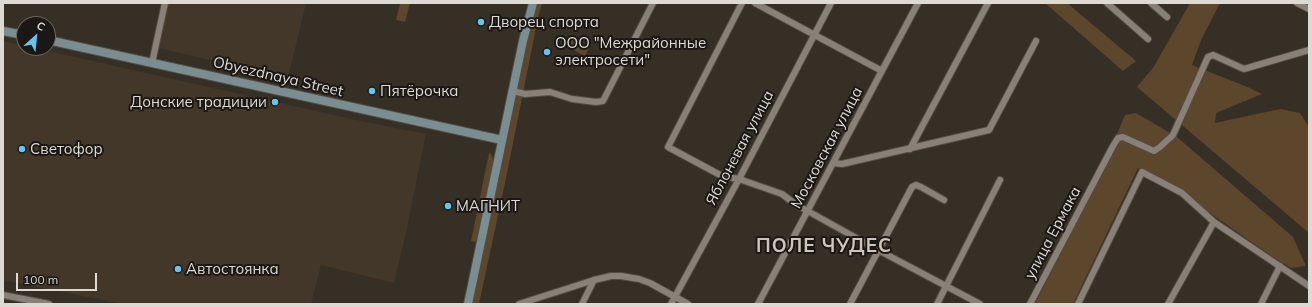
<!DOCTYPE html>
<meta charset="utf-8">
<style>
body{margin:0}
#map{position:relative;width:1312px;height:307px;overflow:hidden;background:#362f26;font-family:Mulish,sans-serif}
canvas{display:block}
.frame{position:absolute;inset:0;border:4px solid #ddd9d3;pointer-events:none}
.north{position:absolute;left:16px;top:16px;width:40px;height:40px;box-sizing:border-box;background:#1b1714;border:1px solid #696560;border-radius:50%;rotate:27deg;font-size:11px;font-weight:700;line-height:16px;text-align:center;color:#ddd9d3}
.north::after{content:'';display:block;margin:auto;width:14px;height:18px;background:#64c5ee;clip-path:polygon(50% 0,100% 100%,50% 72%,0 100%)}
.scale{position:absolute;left:16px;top:273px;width:81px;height:18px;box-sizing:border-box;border:2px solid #ddd9d3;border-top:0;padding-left:5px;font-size:12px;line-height:14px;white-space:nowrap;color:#ddd9d3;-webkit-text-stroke:3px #1b1714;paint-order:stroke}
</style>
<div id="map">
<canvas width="1312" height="307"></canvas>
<div class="frame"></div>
<div class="north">С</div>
<div class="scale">100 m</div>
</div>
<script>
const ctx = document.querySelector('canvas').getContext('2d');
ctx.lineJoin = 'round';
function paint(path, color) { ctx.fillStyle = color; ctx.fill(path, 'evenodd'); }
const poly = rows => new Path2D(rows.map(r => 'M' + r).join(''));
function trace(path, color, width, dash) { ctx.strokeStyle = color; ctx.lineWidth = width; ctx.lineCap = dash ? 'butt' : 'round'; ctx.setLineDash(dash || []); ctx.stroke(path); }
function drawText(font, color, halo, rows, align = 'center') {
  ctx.font = font + ' Mulish,sans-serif'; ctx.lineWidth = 4; ctx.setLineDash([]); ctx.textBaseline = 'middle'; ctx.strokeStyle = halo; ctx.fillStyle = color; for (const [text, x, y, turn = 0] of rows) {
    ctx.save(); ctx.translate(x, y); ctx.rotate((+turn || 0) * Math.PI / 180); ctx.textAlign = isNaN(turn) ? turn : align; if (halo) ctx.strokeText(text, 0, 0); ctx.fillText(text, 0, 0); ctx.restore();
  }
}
paint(poly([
 [169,3,306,3,288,78,158,48],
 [3,41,24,46,24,48,34,48,361,121,426,134,406,233,394,283,321,265,311,304,123,304,3,280]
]), '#423729');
paint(poly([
 [400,3,410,3,405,22,396,20],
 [534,3,542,3,538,18,505,183,479,304,472,304,483,249,509,130,521,62],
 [1045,3,1067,3,1136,61,1123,71],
 [1190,3,1220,3,1201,40,1192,65,1250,88,1262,94,1216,113,1215,123,1280,109,1300,113,1309,127,1309,233,1137,87,1153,68],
 [570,39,589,48,585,56,566,46],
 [1136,113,1177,137,1293,237,1306,266,1291,268,1273,257,1177,190,1138,168,1073,304,1035,304,1099,176,1125,115],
 [489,153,492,155,493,160,491,177,479,240,475,242,471,241]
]), '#5c462c');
const street = poly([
 [742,3,668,147,722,176,739,179,782,194,795,204,878,250,980,304],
 [755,3,882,71],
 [1107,3,1148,39],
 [1151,3,1167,17],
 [1297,3,1309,9],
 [152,63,165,3],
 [513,91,525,94,550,92,572,99,596,102,603,101,653,3],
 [910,149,988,3],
 [834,163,842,164,989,130,1036,41],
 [3,295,49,304],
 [519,304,594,280,611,276,621,276,639,279,650,283,688,304],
 [582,304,594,280],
 [671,304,739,179,831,3],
 [758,304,918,3],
 [850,304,912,187,916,185,921,187,944,200],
 [937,304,1000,180],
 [1030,304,1113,146,1118,138,1123,137,1154,151,1160,147,1173,135,1208,57,1213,55,1244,69,1309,50],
 [1078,304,1142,172,1182,193,1214,222,1309,286],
 [1168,304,1214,222],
 [1261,304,1280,266]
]);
const secondary = poly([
 [3,31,24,35],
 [48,40,502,140],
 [468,304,523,41,533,3]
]);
trace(street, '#534d46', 8);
trace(secondary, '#534d46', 10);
trace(street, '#898177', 6);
trace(secondary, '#7a8d91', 8);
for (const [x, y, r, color] of [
 [481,22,4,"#64c5ee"],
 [547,52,4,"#64c5ee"],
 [372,91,4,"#64c5ee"],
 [275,102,4,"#64c5ee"],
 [22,149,4,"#64c5ee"],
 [448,206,4,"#64c5ee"],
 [178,269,4,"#64c5ee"]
]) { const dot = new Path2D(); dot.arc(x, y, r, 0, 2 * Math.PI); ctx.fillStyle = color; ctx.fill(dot); trace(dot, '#1b1714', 1.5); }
drawText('15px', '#ddd9d3', '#1b1714', [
 ["Дворец спорта",489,22],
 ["ООО \"Межрайонные",555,43],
 ["электросети\"",555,60],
 ["Пятёрочка",380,91],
 ["Донские традиции",267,102,"right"],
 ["Светофор",30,149],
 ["МАГНИТ",456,206],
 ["Автостоянка",186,269]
], 'left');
drawText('15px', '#ddd9d3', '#1b1714', [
 ["Obyezdnaya Street",278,77,13],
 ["Яблоневая улица",740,148,-62],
 ["Московская улица",827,148,-62],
 ["улица Ермака",1053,233,-62]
]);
ctx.letterSpacing = '1px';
drawText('bold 19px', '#cec5ba', '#1b1714', [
 ["ПОЛЕ ЧУДЕС",824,246]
]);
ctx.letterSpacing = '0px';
</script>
